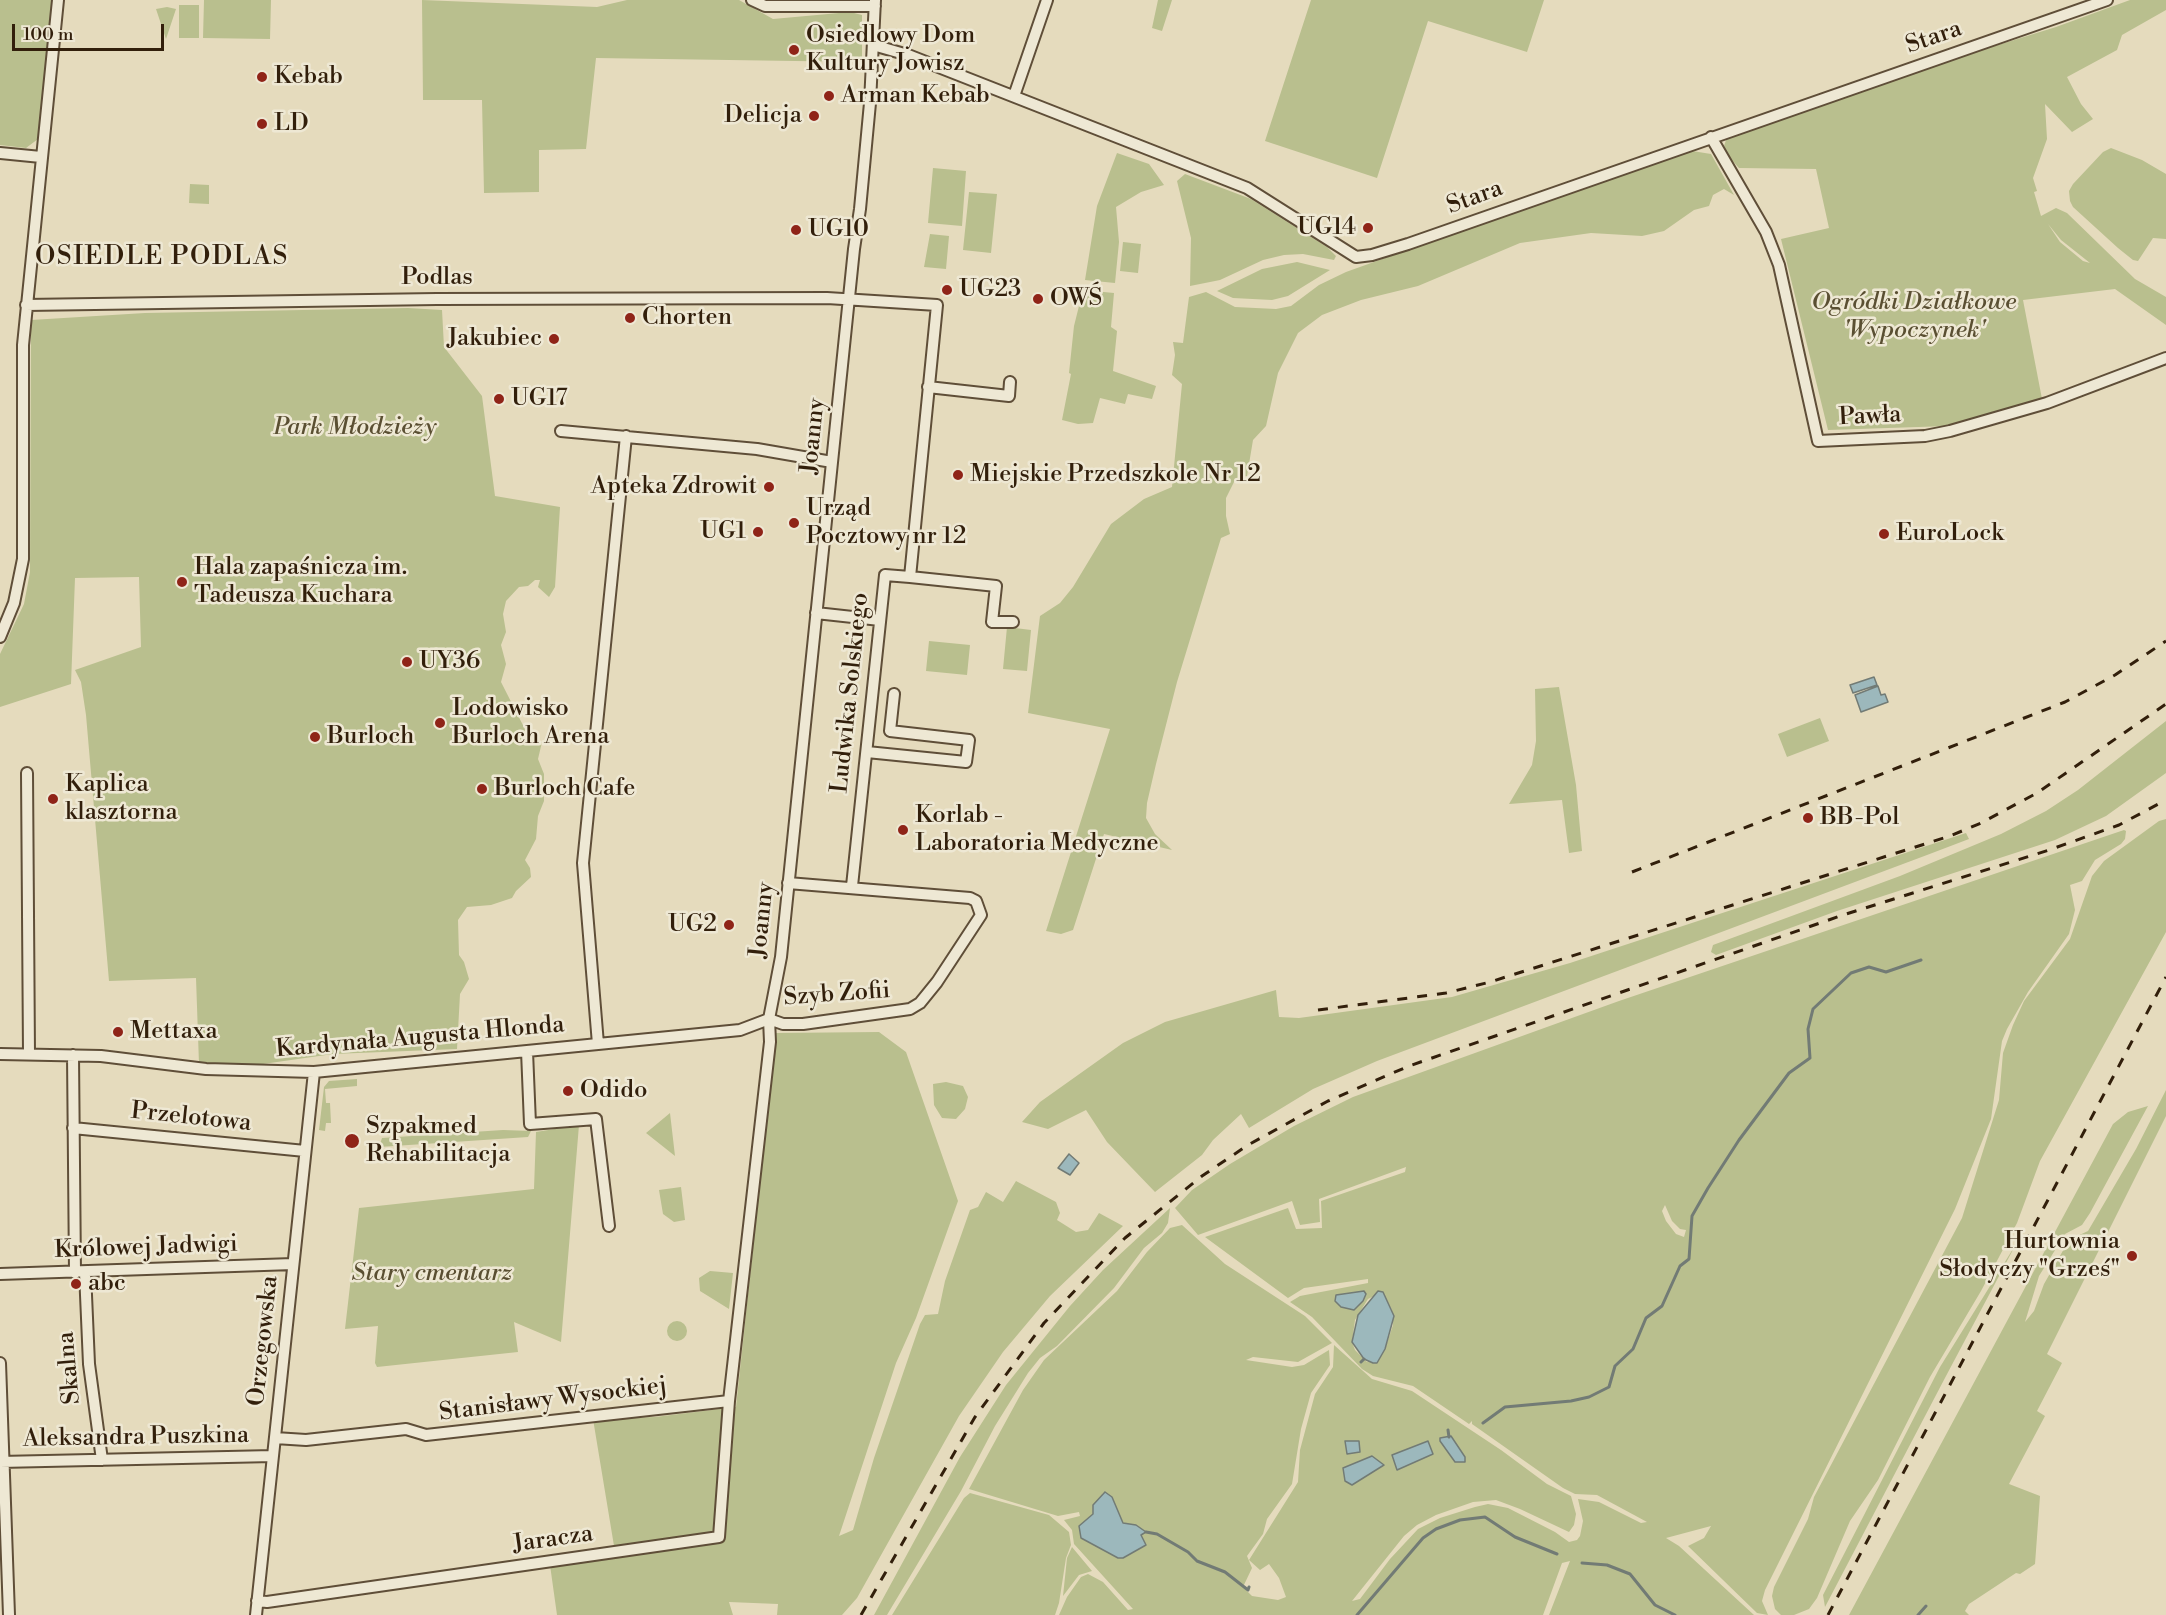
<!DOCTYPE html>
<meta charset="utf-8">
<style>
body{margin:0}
#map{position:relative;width:2166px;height:1615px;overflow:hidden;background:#e5dbbd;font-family:"Libre Bodoni",serif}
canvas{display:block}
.scale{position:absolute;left:12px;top:24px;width:152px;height:27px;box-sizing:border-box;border:3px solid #321f0b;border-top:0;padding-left:8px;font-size:18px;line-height:21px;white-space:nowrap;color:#321f0b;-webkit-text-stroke:4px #eee8d4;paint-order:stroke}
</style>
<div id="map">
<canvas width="2166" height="1615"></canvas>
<div class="scale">100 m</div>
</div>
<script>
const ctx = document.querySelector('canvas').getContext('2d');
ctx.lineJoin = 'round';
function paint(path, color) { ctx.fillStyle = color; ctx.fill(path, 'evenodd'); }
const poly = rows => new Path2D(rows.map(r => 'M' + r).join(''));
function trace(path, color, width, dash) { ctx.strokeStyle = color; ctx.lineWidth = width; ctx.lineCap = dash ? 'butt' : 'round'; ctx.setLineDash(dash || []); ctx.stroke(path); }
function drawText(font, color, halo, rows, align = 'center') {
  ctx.font = font + ' "Libre Bodoni",serif'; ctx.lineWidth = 5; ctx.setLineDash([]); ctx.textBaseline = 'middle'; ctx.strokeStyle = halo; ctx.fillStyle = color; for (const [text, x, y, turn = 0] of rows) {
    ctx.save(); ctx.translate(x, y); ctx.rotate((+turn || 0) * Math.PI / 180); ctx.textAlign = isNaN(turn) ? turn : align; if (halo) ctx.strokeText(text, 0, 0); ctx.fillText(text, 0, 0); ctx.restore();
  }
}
paint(poly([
 [0,0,54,0,38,139,26,148,0,145],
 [204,0,271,0,270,39,203,38],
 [422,0,597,7,627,0,739,0,773,19,850,12,862,15,862,62,596,58,586,149,539,150,539,192,484,193,482,100,423,100],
 [1158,0,1172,0,1162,31,1152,28],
 [1311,0,1544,0,1527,52,1428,21,1377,178,1265,141],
 [2130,0,2166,0,2166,10,2122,35,2117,50,2067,77,2081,104,2093,119,2072,132,2045,104,2047,139,2033,178,2037,191,2034,192,2041,216,2056,208,2067,213,2135,279,2166,297,2166,325,2115,289,2023,300,2042,399,1948,426,1828,430,1781,239,1829,228,1816,169,1739,168,1729,157,1724,146,1726,140,1732,135,1940,63,2056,27],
 [2048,224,2061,240,2090,263,2083,261,2060,242],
 [179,5,199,5,199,38,179,38],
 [167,7,176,9,166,39,156,9],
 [2111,148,2142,160,2166,174,2166,239,2153,238,2138,261,2133,260,2118,248,2073,207,2070,201,2069,191,2073,184,2103,152],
 [1686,150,1711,154,1734,195,1724,189,1713,195,1709,206,1694,210,1664,231,1642,236,1591,233,1520,243,1418,286,1361,300,1322,315,1298,333,1278,373,1266,426,1253,440,1247,476,1236,478,1226,498,1226,516,1230,534,1221,538,1177,682,1156,764,1147,803,1146,818,1155,834,1172,850,1104,834,1073,930,1061,934,1046,931,1110,729,1028,713,1040,616,1060,603,1073,587,1111,524,1144,499,1172,487,1182,384,1172,375,1175,355,1173,342,1183,343,1189,297,1206,292,1235,307,1276,309,1291,306,1319,285,1346,272],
 [1117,153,1149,164,1164,185,1141,192,1116,207,1119,242,1115,283,1085,280,1097,206],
 [933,168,966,171,962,226,928,223],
 [1185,174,1251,199,1327,247,1336,256,1334,260,1303,254,1284,255,1263,260,1220,280,1190,286,1191,238,1177,181],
 [190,184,209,185,209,204,189,203],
 [969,192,997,194,991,253,963,250],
 [930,234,949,236,946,269,924,267],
 [1123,242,1141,244,1138,273,1120,271],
 [1297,262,1330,270,1288,296,1272,300,1233,298,1217,291,1262,269],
 [1083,290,1114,293,1111,327,1117,331,1113,371,1156,386,1152,399,1128,394,1125,404,1100,398,1093,423,1078,424,1062,420,1071,374,1069,373,1074,326],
 [408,308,442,310,444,347,482,396,495,496,560,507,555,587,549,597,538,587,540,580,535,580,528,586,519,587,506,601,503,614,506,632,501,645,506,664,501,682,532,743,542,742,538,759,544,774,544,801,538,816,536,839,525,860,530,868,531,877,516,891,512,898,491,905,467,907,458,920,459,955,464,962,469,979,460,994,457,1049,333,1054,249,1066,199,1064,196,978,109,981,86,715,81,682,75,670,141,647,139,577,75,578,71,684,0,707,0,654,24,604,30,572,31,320,145,313],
 [1007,627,1031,630,1027,671,1003,669],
 [929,641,970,645,967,675,926,671],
 [1559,687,1576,785,1582,851,1569,853,1562,800,1509,804,1532,765,1536,741,1535,689],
 [1820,718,1829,741,1787,757,1778,734],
 [2166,721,2166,773,2106,816,2055,840,1837,911,1716,955,1711,952,1713,945,1900,876,2001,834,2046,811,2078,790],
 [2166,819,2166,932,2040,1161,2017,1223,1981,1291,1930,1377,1878,1480,1850,1521,1817,1598,1809,1609,1794,1615,1781,1615,1775,1609,1772,1596,1774,1587,1808,1519,1814,1497,1962,1218,1999,1100,2003,1053,2013,1025,2024,1001,2070,939,2092,876,2104,861,2159,821],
 [2124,830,2126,831,2125,839,2121,844,2095,860,2082,881,2070,885,2075,910,2069,934,2028,992,2007,1029,2002,1041,1991,1119,1955,1209,1765,1590,1762,1601,1768,1615,1757,1613,1688,1546,1704,1538,1711,1526,1666,1538,1679,1546,1754,1615,1549,1615,1570,1561,1562,1563,1543,1615,1059,1615,1067,1597,1081,1577,1088,1574,1103,1582,1128,1610,1133,1609,1074,1544,1072,1530,1064,1520,1080,1516,1079,1512,1058,1516,969,1489,1023,1390,1044,1360,1117,1291,1147,1252,1170,1228,1182,1225,1225,1264,1305,1316,1332,1343,1298,1362,1253,1357,1246,1360,1292,1367,1304,1365,1329,1350,1330,1365,1311,1393,1301,1429,1292,1484,1267,1519,1263,1534,1247,1556,1252,1568,1243,1587,1252,1596,1278,1600,1286,1597,1279,1578,1269,1564,1260,1570,1249,1560,1298,1482,1300,1450,1315,1394,1333,1367,1334,1345,1372,1379,1412,1391,1501,1450,1547,1484,1571,1496,1576,1514,1574,1525,1569,1532,1520,1509,1496,1500,1473,1502,1436,1515,1417,1525,1404,1536,1352,1601,1360,1599,1390,1559,1418,1529,1440,1518,1475,1507,1488,1504,1508,1508,1555,1532,1569,1542,1577,1540,1580,1536,1583,1521,1578,1499,1599,1502,1641,1523,1647,1522,1597,1495,1575,1494,1563,1488,1472,1424,1472,1421,1469,1424,1413,1386,1373,1376,1362,1369,1312,1317,1290,1302,1300,1296,1368,1283,1368,1279,1304,1288,1288,1298,1205,1237,1288,1208,1296,1229,1322,1228,1321,1201,1405,1172,1406,1167,1319,1199,1320,1222,1300,1225,1292,1201,1198,1235,1175,1208,1192,1190,1230,1164,1294,1126,1353,1097,1619,1001],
 [1665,1205,1672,1221,1680,1229,1686,1230,1684,1237,1676,1234,1666,1221,1662,1211],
 [1382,1292,1392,1310,1393,1325,1385,1349,1367,1362,1355,1350,1352,1342,1355,1320,1368,1299],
 [1103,1493,1112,1497,1123,1523,1136,1525,1146,1545,1123,1558,1081,1538,1080,1526,1093,1514,1093,1505,1102,1499],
 [1966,833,1969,839,1927,855,1377,1061,1313,1089,1249,1128,1241,1114,1213,1140,1202,1155,1155,1192,1107,1142,1086,1110,1048,1129,1022,1122,1040,1102,1123,1043,1165,1022,1276,990,1279,1017,1299,1018,1452,997,1570,963],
 [879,1032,906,1052,958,1201,916,1318,896,1363,839,1536,853,1530,874,1458,920,1324,925,1315,938,1314,945,1281,970,1210,978,1207,986,1192,1003,1202,1016,1181,1056,1202,1060,1213,1057,1220,1076,1232,1088,1230,1099,1213,1123,1226,1050,1296,1003,1352,959,1416,857,1598,842,1615,777,1615,778,1604,729,1602,733,1615,557,1615,550,1565,616,1558,593,1419,655,1417,736,1407,776,1033],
 [357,1079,357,1086,325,1089,326,1103,330,1103,331,1123,326,1123,325,1131,319,1130,324,1087,329,1081],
 [946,1082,963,1086,968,1097,965,1109,956,1119,942,1118,934,1105,933,1084],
 [2166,1090,2166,1116,2047,1354,2062,1363,2037,1411,2045,1416,2009,1484,2040,1496,2035,1564,2020,1574,2016,1573,1969,1604,1965,1611,1969,1615,1849,1615,2113,1124,2128,1112,2148,1106,2090,1213,2082,1225,2065,1234,2039,1276,2025,1322,2034,1311,2044,1284,2069,1240,2088,1231,2136,1149],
 [670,1113,675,1156,646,1133],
 [579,1125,561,1342,514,1322,518,1352,377,1367,375,1363,378,1326,345,1329,359,1208,534,1189,536,1132],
 [503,1130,531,1131,528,1137,379,1147,382,1138],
 [681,1187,685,1220,674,1222,663,1214,659,1190],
 [1170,1208,1168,1223,1162,1233,1144,1248,1114,1288,1057,1346,1040,1358,1028,1373,995,1426,961,1491,887,1615,874,1615,960,1457,1006,1385,1070,1306,1103,1270],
 [2016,1244,1946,1376,1825,1607,1823,1595,1940,1367],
 [710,1271,733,1273,729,1309,700,1291,699,1278],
 '667 1331a10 10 0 1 1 20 0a10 10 0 1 1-20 0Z',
 [970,1493,1049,1515,1069,1532,1071,1545,1066,1558,1059,1603,1055,1615,892,1615,964,1498],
 [1072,1547,1092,1571,1079,1575,1063,1596,1067,1558]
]), '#b9bf8e');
const water = poly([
 [1874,677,1877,685,1853,693,1850,685,1874,677],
 [1878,686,1881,695,1885,694,1888,702,1861,712,1855,695,1878,686],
 [1069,1154,1079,1163,1070,1175,1058,1168,1069,1154],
 [1364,1291,1366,1294,1363,1301,1354,1310,1341,1307,1335,1301,1336,1295,1364,1291],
 [1378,1291,1383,1292,1394,1316,1385,1349,1377,1363,1373,1363,1364,1359,1352,1342,1358,1315,1378,1291],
 [1451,1436,1465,1457,1465,1462,1455,1462,1440,1441,1440,1438,1451,1436],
 [1345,1441,1359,1441,1360,1452,1347,1454,1345,1441],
 [1428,1441,1433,1454,1397,1470,1392,1455,1428,1441],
 [1372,1456,1384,1465,1352,1485,1345,1481,1343,1468,1372,1456],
 [1105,1492,1112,1497,1123,1523,1136,1525,1146,1532,1141,1535,1146,1545,1123,1558,1118,1558,1081,1538,1079,1526,1093,1514,1093,1505,1105,1492]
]);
paint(water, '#9cb8bc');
trace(water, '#727b75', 1.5);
trace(poly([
 [1361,1362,1364,1359],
 [1483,1423,1505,1407,1571,1401,1589,1397,1609,1387,1615,1366,1633,1349,1646,1318,1662,1306,1680,1266,1689,1259,1692,1216,1708,1188,1739,1140,1789,1073,1810,1058,1808,1029,1813,1009,1851,973,1869,967,1886,972,1921,960],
 [1448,1430,1449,1437],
 [1146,1532,1157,1534,1188,1552,1197,1561,1225,1572,1248,1590,1249,1587],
 [1582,1563,1607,1565,1630,1574,1655,1605,1675,1615],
 [1357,1615,1423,1538,1436,1529,1460,1520,1485,1517,1515,1537,1557,1554],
 [1918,1615,1926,1606]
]), '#727b75', 3);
const minor = poly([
 [752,0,765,6,875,6],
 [873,45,908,55,1247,188,1356,257,1372,255,1408,244,2107,0],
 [1014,96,1047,0],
 [1711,137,1766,232,1779,265,1818,441,1925,436,1950,431,2047,403,2166,358],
 [0,153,41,157],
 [26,305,437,299,827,298,937,305,910,577,885,575,852,886],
 [928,387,1009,396,1010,382],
 [561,431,757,449,832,462],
 [910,577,996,586,992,622,1013,622],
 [816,613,880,620],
 [0,637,14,603,23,559,23,345,58,0],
 [867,752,966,762,969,740,890,731,894,694],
 [27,773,29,1054],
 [769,1019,783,1024,803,1024,910,1009,920,1003,937,982,981,915,976,901,970,898,788,883],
 [598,1044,583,863,626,436],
 [527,1051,530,1124,596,1119,609,1226],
 [0,1054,101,1056,206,1069,314,1072,740,1030,769,1019],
 [73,1055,75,1273],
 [73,1128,305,1151],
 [85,1272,89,1364,102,1460],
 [0,1274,293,1264],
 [0,1363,9,1615],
 [275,1438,306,1440,406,1429,426,1435,729,1401],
 [0,1462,273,1456],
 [257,1601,267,1602,719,1537,729,1401,770,1042,769,1019,781,957,854,249,860,209,870,103,875,0],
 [256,1615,314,1072]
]);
trace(minor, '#5f4e38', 14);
trace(minor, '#eee8d4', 10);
trace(poly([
 [1632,872,2065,702,2115,675,2166,641],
 [1318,1010,1446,993,1490,982,1950,836,1981,823,2037,793,2166,704],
 [861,1615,975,1417,1044,1323,1125,1238,1202,1176,1248,1145,1328,1101,1409,1066,1843,915,2049,850,2119,825,2166,800],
 [1828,1615,2166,977]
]), '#321f0b', 3, [10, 10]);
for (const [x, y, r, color] of [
 [794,50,6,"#8f2418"],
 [262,77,6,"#8f2418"],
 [829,96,6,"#8f2418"],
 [814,116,6,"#8f2418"],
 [262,124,6,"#8f2418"],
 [1368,228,6,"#8f2418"],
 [796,230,6,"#8f2418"],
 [947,290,6,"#8f2418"],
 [1038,299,6,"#8f2418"],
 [630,318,6,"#8f2418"],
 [554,339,6,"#8f2418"],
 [499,399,6,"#8f2418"],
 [958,475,6,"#8f2418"],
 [769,487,6,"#8f2418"],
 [794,523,6,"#8f2418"],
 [758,532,6,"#8f2418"],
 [1884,534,6,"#8f2418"],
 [182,582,6,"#8f2418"],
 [407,662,6,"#8f2418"],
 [440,723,6,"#8f2418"],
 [315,737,6,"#8f2418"],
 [482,789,6,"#8f2418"],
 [53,799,6,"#8f2418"],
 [1808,818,6,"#8f2418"],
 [903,830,6,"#8f2418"],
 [729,925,6,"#8f2418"],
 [118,1032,6,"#8f2418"],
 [568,1091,6,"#8f2418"],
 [352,1141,8,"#8f2418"],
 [2132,1256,6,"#8f2418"],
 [76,1284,6,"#8f2418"]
]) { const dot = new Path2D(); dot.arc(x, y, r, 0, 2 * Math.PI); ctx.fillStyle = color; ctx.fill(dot); trace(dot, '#eee8d4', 2); }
drawText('24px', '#321f0b', '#eee8d4', [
 ["Osiedlowy Dom",806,36],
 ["Kultury Jowisz",806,64],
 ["Kebab",274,77],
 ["Arman Kebab",841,96],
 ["Delicja",802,116,"right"],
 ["LD",274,124],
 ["UG14",1356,228,"right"],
 ["UG10",808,230],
 ["UG23",959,290],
 ["OWŚ",1050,299],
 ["Chorten",642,318],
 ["Jakubiec",542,339,"right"],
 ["UG17",511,399],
 ["Miejskie Przedszkole Nr 12",970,475],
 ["Apteka Zdrowit",757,487,"right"],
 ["Urząd",806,509],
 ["Pocztowy nr 12",806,537],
 ["UG1",746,532,"right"],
 ["EuroLock",1896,534],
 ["Hala zapaśnicza im.",194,568],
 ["Tadeusza Kuchara",194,596],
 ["UY36",419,662],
 ["Lodowisko",452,709],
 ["Burloch Arena",452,737],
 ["Burloch",327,737],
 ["Kaplica",65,785],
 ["klasztorna",65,813],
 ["Burloch Cafe",494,789],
 ["Korlab -",915,816],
 ["Laboratoria Medyczne",915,844],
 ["BB-Pol",1820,818],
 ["UG2",717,925,"right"],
 ["Mettaxa",130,1032],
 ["Odido",580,1091],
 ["Szpakmed",366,1127],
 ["Rehabilitacja",366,1155],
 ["Hurtownia",2120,1242,"right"],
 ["Słodyczy \"Grześ\"",2120,1270,"right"],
 ["abc",88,1284]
], 'left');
drawText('24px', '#321f0b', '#eee8d4', [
 ["Stara",1934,38,-19],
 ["Stara",1475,198,-20],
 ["Podlas",437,278],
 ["Pawła",1870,417,-3],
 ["Joanny",814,436,-84],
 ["Ludwika Solskiego",851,693,-84],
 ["Joanny",763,920,-84],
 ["Szyb Zofii",837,995,-4],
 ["Kardynała Augusta Hlonda",420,1038,-5],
 ["Przelotowa",191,1118,6],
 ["Królowej Jadwigi",146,1248,-2],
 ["Orzegowska",264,1341,-84],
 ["Skalna",70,1368,-95],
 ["Stanisławy Wysockiej",553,1400,-7],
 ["Aleksandra Puszkina",136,1438,-1],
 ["Jaracza",553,1540,-8]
]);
drawText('italic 24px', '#5a4f32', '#eee8d4', [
 ["Ogródki Działkowe",1914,303],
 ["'Wypoczynek'",1914,331],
 ["Park Młodzieży",355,428],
 ["Stary cmentarz",432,1274]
]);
ctx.letterSpacing = '1.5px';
drawText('26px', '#321f0b', '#eee8d4', [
 ["OSIEDLE PODLAS",162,258]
]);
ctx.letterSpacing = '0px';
</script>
